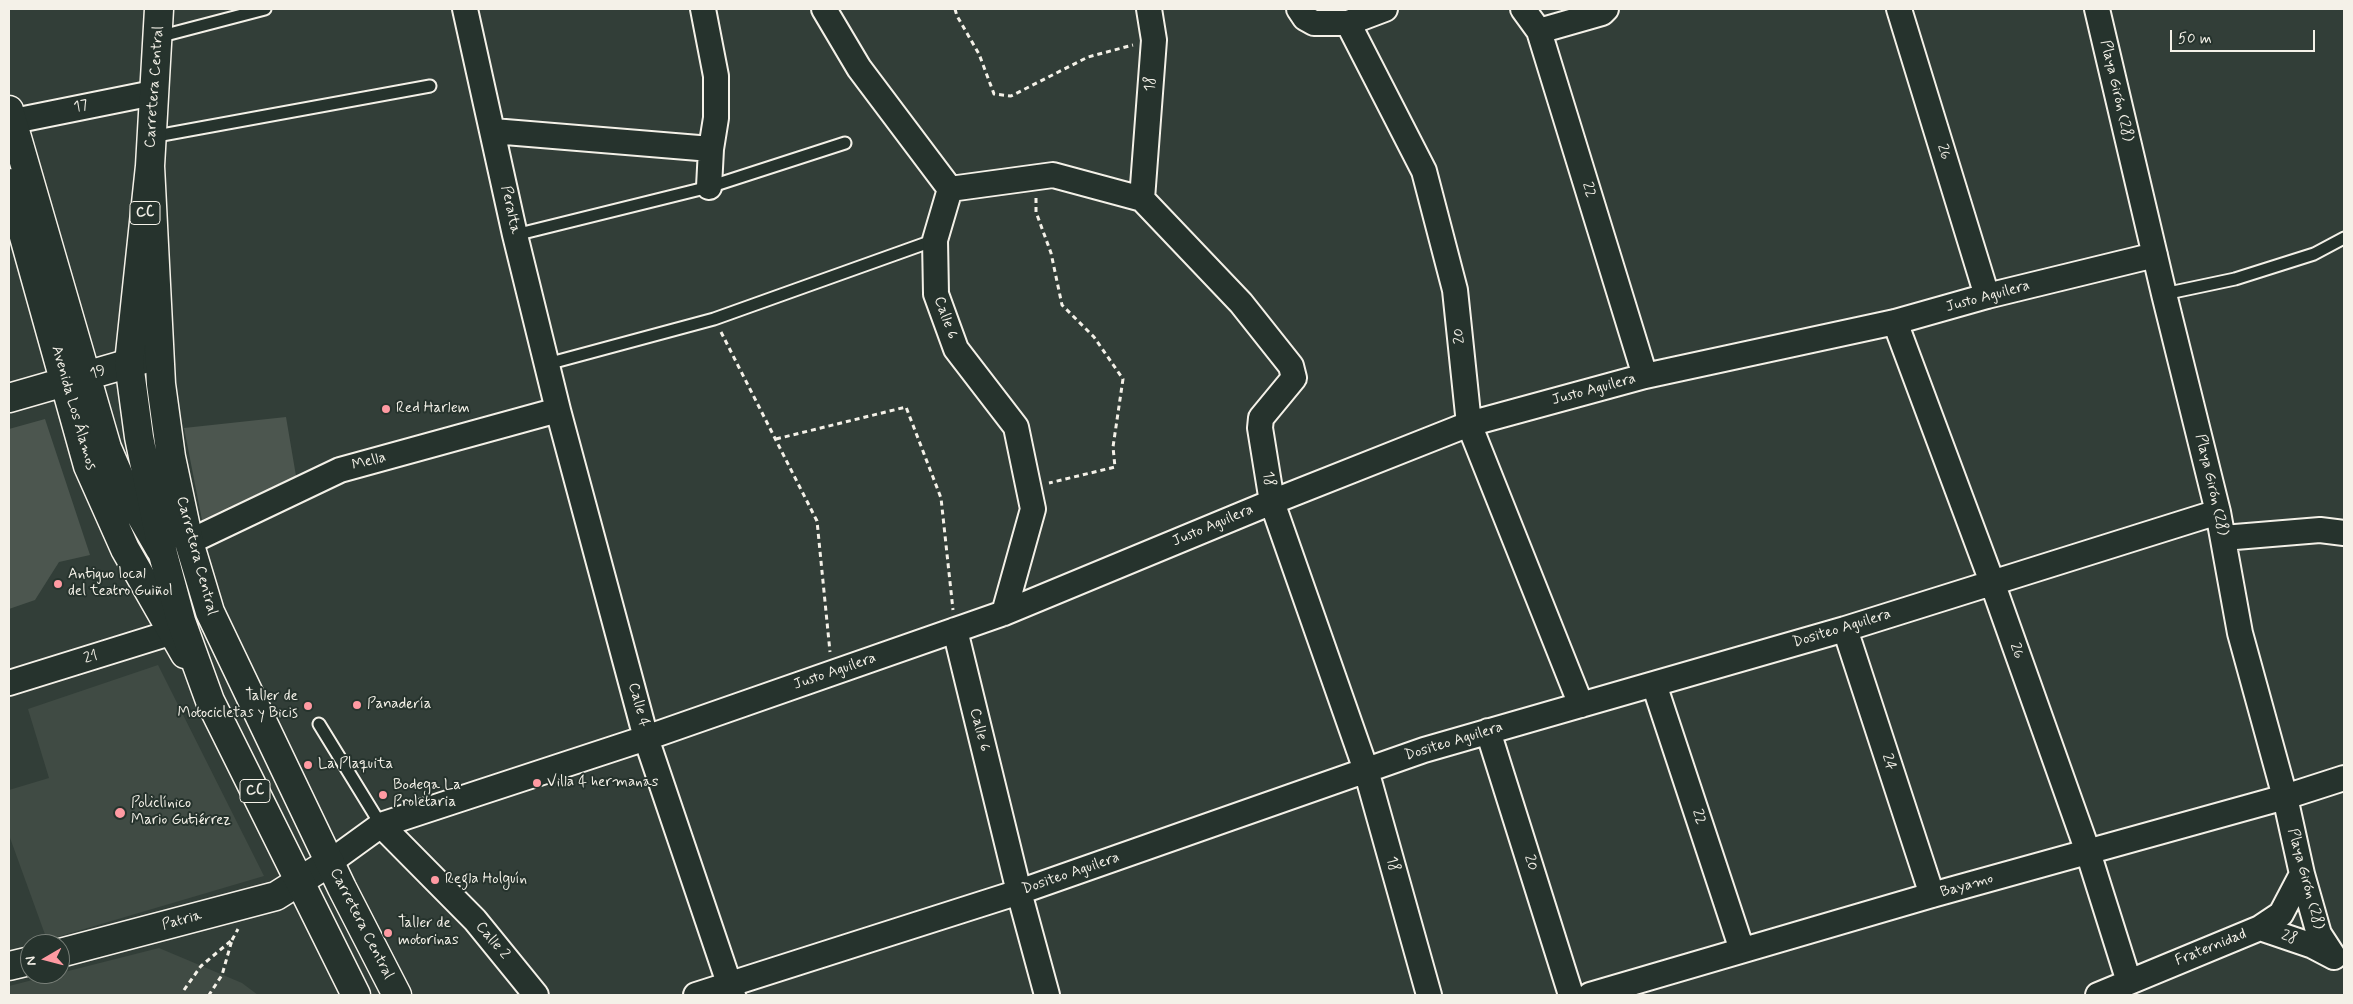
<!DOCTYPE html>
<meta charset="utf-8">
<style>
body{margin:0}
#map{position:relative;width:2353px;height:1004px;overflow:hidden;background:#323e38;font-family:Mynerve,sans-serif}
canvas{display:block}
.frame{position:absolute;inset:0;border:10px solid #f4f1e8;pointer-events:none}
.north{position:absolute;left:20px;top:934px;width:50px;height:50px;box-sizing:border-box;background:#26332d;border:1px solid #787f78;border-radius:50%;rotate:262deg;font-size:14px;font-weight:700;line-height:20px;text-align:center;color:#f4f1e8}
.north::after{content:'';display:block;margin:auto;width:18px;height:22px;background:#ff9aa2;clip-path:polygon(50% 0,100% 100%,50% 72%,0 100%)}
.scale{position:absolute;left:2170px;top:30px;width:145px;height:22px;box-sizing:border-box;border:2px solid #f4f1e8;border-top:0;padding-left:6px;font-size:15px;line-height:18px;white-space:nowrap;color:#f4f1e8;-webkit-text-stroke:4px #26332d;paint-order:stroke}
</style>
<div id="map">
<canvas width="2353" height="1004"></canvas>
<div class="frame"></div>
<div class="north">N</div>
<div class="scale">50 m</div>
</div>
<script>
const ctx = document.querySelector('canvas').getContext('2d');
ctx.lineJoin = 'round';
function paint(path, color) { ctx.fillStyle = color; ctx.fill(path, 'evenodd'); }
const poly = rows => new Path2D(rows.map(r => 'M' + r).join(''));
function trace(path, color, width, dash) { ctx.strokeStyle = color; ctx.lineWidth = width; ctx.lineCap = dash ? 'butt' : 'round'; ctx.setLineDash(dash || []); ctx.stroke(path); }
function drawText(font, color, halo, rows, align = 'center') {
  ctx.font = font + ' Mynerve,sans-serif'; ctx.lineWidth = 4; ctx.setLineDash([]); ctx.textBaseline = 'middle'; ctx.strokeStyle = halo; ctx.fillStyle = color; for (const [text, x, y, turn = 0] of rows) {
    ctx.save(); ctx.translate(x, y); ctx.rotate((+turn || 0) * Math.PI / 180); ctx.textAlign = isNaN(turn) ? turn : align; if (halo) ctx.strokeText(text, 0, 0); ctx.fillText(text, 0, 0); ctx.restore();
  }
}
paint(poly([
 [158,665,264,876,47,940,9,835,9,790,49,778,28,709],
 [159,948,242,983,258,995,9,995,9,986]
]), '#404b44');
paint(poly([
 [286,417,296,476,202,520,184,428],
 [45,419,90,555,59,562,35,600,9,609,9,429]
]), '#4c564f');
const lane = poly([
 [158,37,265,9],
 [151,137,430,86],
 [515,235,709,187,845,143],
 [2164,294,2235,279,2314,254,2344,238],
 [547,364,714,319,935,240],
 [319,724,381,825]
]);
const street = poly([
 [465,9,515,235,558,410,646,738,733,995],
 [703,9,716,76,716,118,711,149,709,187],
 [824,9,859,68,950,189],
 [1149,9,1154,40,1142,199,1241,303,1291,366,1294,378,1261,418,1260,428,1272,502,1366,770,1429,995],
 [1299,9,1305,18,1314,23,1348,23,1385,9],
 [1523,9,1539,31,1645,376],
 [1899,9,1987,296],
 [2097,9,2164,294,2218,512,2240,633,2285,797,2302,874,2319,934,2334,957],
 [1348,23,1424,171,1455,290,1469,424,1581,705],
 [1539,31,1602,13,1606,9],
 [9,122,153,93],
 [493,131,711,149],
 [950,189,935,240,936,294,956,349,1016,427,1033,509,1004,613],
 [950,189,1053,175,1142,199],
 [1895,322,1992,582,2088,852,2129,982],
 [2223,538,2320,530,2344,533],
 [189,542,340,470,558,410],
 [1845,629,1932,895],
 [955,630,1019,892,1047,995],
 [9,683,173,632],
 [1654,684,1742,950],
 [1488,731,1571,995],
 [381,825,475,920,536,995],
 [330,862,381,825,646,738,1004,613,1272,502,1469,424,1645,376,1895,322,1987,296,2155,255],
 [2260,928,2313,946,2334,957],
 [696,995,1019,892,1424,750,1845,629,2218,512],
 [1590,995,1932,895,2285,797,2344,778],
 [2098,995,2260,928,2281,914,2302,874]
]);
const secondary = poly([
 [9,110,107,448,123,485,160,549],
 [9,183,88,466,125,549,185,654],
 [9,398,158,355],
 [60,953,276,896,330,862],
 [9,966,30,961]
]);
const primary = poly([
 [150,166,159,9],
 [356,995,210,701,181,621,163,554,139,437,129,363,150,166,161,384,171,457,189,542,210,612,342,888,397,995]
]);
trace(lane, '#f4f1e8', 15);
trace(street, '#f4f1e8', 28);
trace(secondary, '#f4f1e8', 31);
trace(primary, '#f4f1e8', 31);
trace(poly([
 [955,9,957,16,979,54,994,94,1011,96,1088,57,1133,45],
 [1036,198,1036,212,1051,253,1062,305,1094,337,1123,379,1113,447,1115,467,1049,483],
 [721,332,817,521,830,652],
 [776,439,906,407,941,498,953,610],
 [232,940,238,929],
 [184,990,201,966,232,940,222,975,209,995]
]), '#f4f1e8', 3, [5, 4]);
trace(lane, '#26332d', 11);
trace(street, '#26332d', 24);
trace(secondary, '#26332d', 28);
trace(primary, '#26332d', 28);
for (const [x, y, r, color] of [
 [386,409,5,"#ff9aa2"],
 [58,584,5,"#ff9aa2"],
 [357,705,5,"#ff9aa2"],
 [308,706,5,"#ff9aa2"],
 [308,765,5,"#ff9aa2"],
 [537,783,5,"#ff9aa2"],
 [383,795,5,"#ff9aa2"],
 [120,813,6,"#ff9aa2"],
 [435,880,5,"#ff9aa2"],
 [388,933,5,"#ff9aa2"]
]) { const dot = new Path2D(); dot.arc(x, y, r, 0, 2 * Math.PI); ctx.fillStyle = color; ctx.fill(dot); trace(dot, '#26332d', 2); }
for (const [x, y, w] of [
 [145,213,30],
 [255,791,30]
]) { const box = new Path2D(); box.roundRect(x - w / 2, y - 11.5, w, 23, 4); ctx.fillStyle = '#26332d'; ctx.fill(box); trace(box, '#f4f1e8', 1); }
drawText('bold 14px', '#f4f1e8', null, [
 ["CC",145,213],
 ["CC",255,791]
]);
drawText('15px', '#f4f1e8', '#26332d', [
 ["18",1151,84,-86],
 ["Carretera Central",155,87,-86],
 ["Playa Girón (28)",2116,91,77],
 ["17",81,107,-11],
 ["26",1943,152,73],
 ["22",1588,190,73],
 ["Peralta",510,210,78],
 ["Justo Aguilera",1988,297,-15],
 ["Calle 6",945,318,71],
 ["20",1460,336,-96],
 ["19",98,373,-17],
 ["Justo Aguilera",1594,390,-15],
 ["Avenida Los Álamos",73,408,74],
 ["Mella",369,462,-15],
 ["18",1268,479,81],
 ["Playa Girón (28)",2211,485,77],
 ["Justo Aguilera",1213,526,-23],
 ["Carretera Central",196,556,75],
 ["Dositeo Aguilera",1842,629,-17],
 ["26",2016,651,70],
 ["21",91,658,-17],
 ["Justo Aguilera",835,672,-19],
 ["Calle 4",638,705,75],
 ["Calle 6",979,730,76],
 ["Dositeo Aguilera",1454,742,-17],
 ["24",1888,762,72],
 ["22",1698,817,72],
 ["20",1530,863,73],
 ["18",1392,864,74],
 ["Dositeo Aguilera",1071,874,-19],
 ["Playa Girón (28)",2305,879,75],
 ["Bayamo",1967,886,-16],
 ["Patria",182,921,-15],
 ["Carretera Central",361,924,63],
 ["28",2289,938,19],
 ["Calle 2",492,941,50],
 ["Fraternidad",2211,948,-22]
]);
drawText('15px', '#f4f1e8', '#26332d', [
 ["Red Harlem",396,409],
 ["Antiguo local",68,575],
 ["del teatro Guiñol",68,592],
 ["Taller de",298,697,"right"],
 ["Motocicletas y Bicis",298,714,"right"],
 ["Panadería",367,705],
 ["La Plaquita",318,765],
 ["Villa 4 hermanas",547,783],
 ["Bodega La",393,786],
 ["Proletaria",393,803],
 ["Policlínico",131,804],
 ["Mario Gutiérrez",131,821],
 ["Regla Holguín",445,880],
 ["Taller de",398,924],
 ["motorinas",398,941]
], 'left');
</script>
